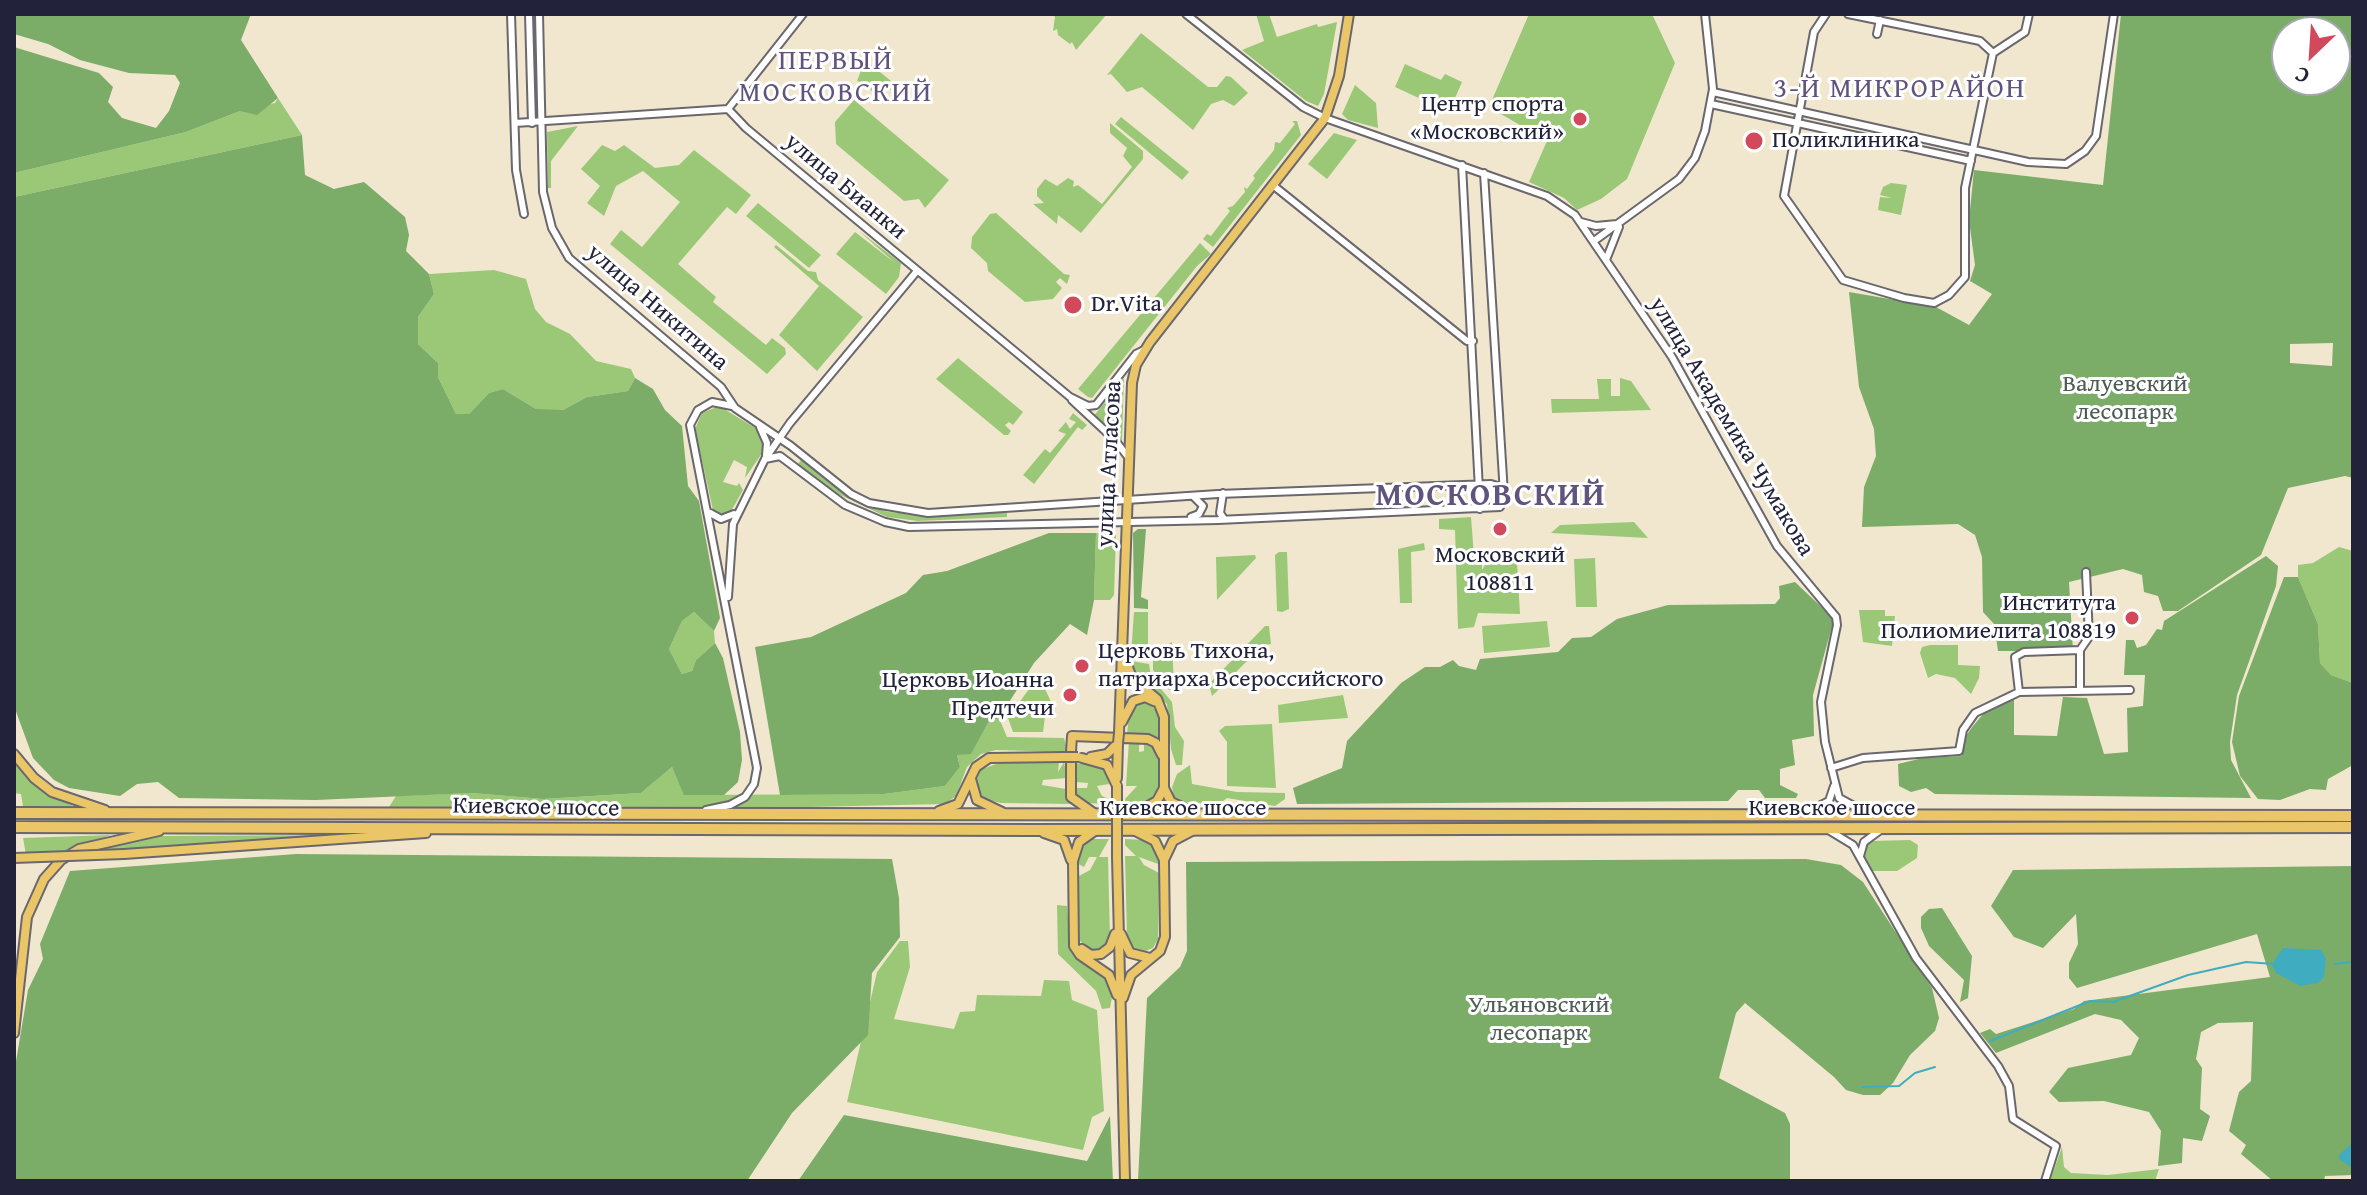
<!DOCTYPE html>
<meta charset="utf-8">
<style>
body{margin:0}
#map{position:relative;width:2367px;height:1195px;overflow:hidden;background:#f1e7ce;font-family:"Gentium Book Plus",serif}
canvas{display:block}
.frame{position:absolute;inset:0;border:16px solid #22223b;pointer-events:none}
.north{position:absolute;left:2271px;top:16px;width:80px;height:80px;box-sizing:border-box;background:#fff;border:2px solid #a7a7b1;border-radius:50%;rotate:205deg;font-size:22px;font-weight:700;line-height:32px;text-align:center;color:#22223b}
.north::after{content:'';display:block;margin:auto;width:28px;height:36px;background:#d1495b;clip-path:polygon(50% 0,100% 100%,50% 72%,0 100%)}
</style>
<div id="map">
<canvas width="2367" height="1195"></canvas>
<div class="frame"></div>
<div class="north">С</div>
</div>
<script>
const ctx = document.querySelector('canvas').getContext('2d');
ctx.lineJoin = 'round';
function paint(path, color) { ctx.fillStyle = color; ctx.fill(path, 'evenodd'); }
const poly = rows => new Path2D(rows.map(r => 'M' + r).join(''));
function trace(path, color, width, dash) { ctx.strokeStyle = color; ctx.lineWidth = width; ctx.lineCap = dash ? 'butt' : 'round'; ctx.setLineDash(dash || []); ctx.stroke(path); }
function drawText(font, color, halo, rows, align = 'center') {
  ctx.font = font + ' "Gentium Book Plus",serif'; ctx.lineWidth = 6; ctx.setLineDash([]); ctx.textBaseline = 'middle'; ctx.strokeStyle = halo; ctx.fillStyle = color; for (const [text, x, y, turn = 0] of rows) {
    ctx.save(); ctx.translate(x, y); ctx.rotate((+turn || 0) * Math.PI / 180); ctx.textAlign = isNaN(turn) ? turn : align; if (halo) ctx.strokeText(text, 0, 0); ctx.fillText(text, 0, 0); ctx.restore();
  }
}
paint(poly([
 [1052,14,1107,14,1076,50,1072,42,1070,44,1058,35,1057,29,1053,31,1055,17],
 [1256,14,1269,14,1277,37,1317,24,1318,27,1337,22,1324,94,1318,106,1306,101,1242,50,1264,41],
 [1529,14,1652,14,1675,63,1627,179,1601,199,1577,210,1564,198,1529,182,1547,141,1489,107],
 [1141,33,1208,87,1217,87,1226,76,1231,77,1248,93,1234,106,1223,100,1211,104,1193,130,1142,87,1127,92,1111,74,1107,75],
 [865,60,891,81,892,89,896,86,911,99,892,90,871,91,868,84,857,81],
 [1405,64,1441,80,1445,74,1462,82,1449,112,1395,87],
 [1355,85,1376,103,1378,128,1348,120,1342,114],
 [278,98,302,135,14,197,14,173,186,132,240,111,275,103],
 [854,100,949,180,925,208,919,199,904,201,836,144,835,122],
 [1121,117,1189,172,1182,180,1115,124],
 [1292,121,1297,121,1301,135,1213,247,1203,239,1207,234,1211,236,1230,211,1227,208,1233,206,1245,192,1244,187,1247,189,1255,178,1253,176,1274,150,1275,142,1280,143,1295,124],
 [1110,123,1143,151,1143,159,1081,233,1058,215,1057,224,1033,204,1044,203,1037,196,1037,189,1045,179,1057,186,1068,178,1074,181,1073,187,1078,185,1102,204,1132,167,1123,156,1127,148,1110,133],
 [578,126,551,161,551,188,548,188,547,132],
 [1334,133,1357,140,1327,179,1308,164],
 [602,145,615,151,624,145,655,168,679,165,694,150,751,195,736,214,727,207,678,264,716,297,713,302,766,345,772,338,785,348,786,354,767,374,610,244,621,230,642,247,680,202,643,171,616,186,604,216,587,203,600,186,581,169],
 [1891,183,1907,185,1901,215,1878,210,1880,197,1892,198,1880,195,1883,187],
 [758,203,821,255,809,268,746,216],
 [996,213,1064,274,1070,275,1067,284,1060,278,1056,282,1062,288,1053,299,1025,302,988,271,987,263,971,248,972,237,990,214],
 [859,231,901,263,899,277,886,294,836,254,855,232,895,263],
 [1200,243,1211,254,1197,266,1092,398,1088,397,1078,389],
 [776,245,808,271,816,272,818,280,863,317,817,371,779,335,819,286,774,247],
 [494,270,526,279,535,309,546,322,570,334,596,361,631,369,635,378,628,391,587,397,563,410,549,412,536,409,503,389,489,393,469,414,456,414,438,377,438,363,418,344,418,317,434,294,429,274],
 [958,358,1023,412,1013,425,1009,422,1005,425,1011,431,1008,435,1004,435,936,379],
 [1124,378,1122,440,1119,440,1093,417],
 [1620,378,1631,381,1651,410,1552,413,1551,399,1599,399,1597,379,1611,379,1611,396,1620,396],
 [719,406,757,429,763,436,765,449,745,478,747,467,734,460,723,482,737,486,739,483,743,490,730,513,720,516,713,510,695,429,702,413],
 [1073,413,1087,425,1082,430,1078,427,1034,484,1023,475,1045,449,1050,453,1066,434,1058,431,1066,422,1070,429,1076,422,1069,419],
 [801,460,849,497,888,512,930,515,1007,512,1007,517,918,521,887,517,832,491,798,464],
 [1471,517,1474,556,1482,562,1482,570,1490,556,1517,563,1520,614,1478,613,1474,627,1458,629,1455,530,1439,529,1439,519],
 [1634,522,1648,538,1551,533,1560,525],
 [1096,533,1116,535,1114,595,1110,600,1094,600],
 [1424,543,1425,550,1411,552,1412,603,1400,603,1398,549],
 [2339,547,2353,551,2353,683,2331,675,2320,663,2318,624,2298,577,2298,565,2313,563],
 [1279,552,1287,552,1289,609,1282,612,1277,611,1275,555],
 [1255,555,1256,558,1217,600,1216,557],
 [1595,558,1597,607,1576,607,1574,559],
 [1859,610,1885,610,1885,616,1895,616,1892,646,1863,642],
 [694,612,714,631,715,643,696,660,692,671,682,674,669,649,682,621],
 [1134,612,1148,612,1148,651,1140,657,1131,655],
 [1547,621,1550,647,1484,653,1482,626],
 [1265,626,1269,626,1271,644,1263,645,1212,696,1209,684],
 [1172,642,1174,688,1169,690,1153,670,1153,654],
 [1930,645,1958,645,1958,665,1980,666,1979,678,1971,694,1955,678,1936,674,1928,678,1920,653,1922,647],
 [1131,661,1149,664,1151,677,1172,702,1175,727,1184,741,1182,765,1176,765,1171,749,1167,704,1138,678],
 [1038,686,1045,689,1052,704,1046,709,1043,732,1013,732,1008,718,1029,689],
 [1343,695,1348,718,1279,723,1278,705],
 [1143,701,1152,705,1158,714,1159,741,1150,735,1127,734,1129,714,1136,704],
 [999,718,1007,737,1064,738,1067,749,1064,752,996,750,981,754,967,767,956,796,945,804,765,808,389,807,396,796,472,793,543,799,641,793,672,767,685,795,884,794,945,786,960,767,957,755,971,753,988,723],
 [1272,724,1276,788,1227,786,1227,742,1219,731,1225,726],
 [1129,740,1139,743,1139,752,1144,751,1144,741,1154,746,1159,755,1158,793,1144,804,1125,804,1125,799,1137,786,1126,786],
 [14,760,44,791,73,806,23,806,21,794,14,793],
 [1004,761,1059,762,1058,772,1064,762,1067,778,1043,780,1042,785,1066,789,1072,804,1001,803,984,799,975,783,980,770],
 [1075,763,1104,767,1109,784,1097,786,1102,796,1109,799,1109,804,1084,803,1075,796,1075,788,1087,788,1088,783,1075,782],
 [1190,765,1192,784,1237,792,1285,793,1285,799,1275,806,1227,798,1219,804,1180,802,1174,798,1172,787,1177,774],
 [111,835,60,853,26,855,23,838],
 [359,835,143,850,84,852,146,836],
 [1092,839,1109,839,1099,857,1108,857,1110,939,1101,950,1091,952,1080,941,1077,877,1090,870,1097,857,1089,857,1084,867,1077,863,1081,845],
 [1125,839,1146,840,1159,853,1158,864,1139,857,1144,865,1159,873,1158,939,1153,948,1143,952,1132,948,1127,937,1125,856,1136,856,1125,845],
 [1910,840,1918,845,1917,858,1897,871,1872,871,1864,861,1863,851,1871,841],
 [1057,905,1067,906,1071,951,1107,981,1112,997,1110,1008,1102,1009,1096,991,1058,954],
 [900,941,908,941,910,967,894,1019,954,1029,960,1012,975,1011,977,995,1041,996,1044,980,1069,981,1072,1000,1097,1010,1104,1111,1092,1117,1083,1150,847,1102,877,972],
 [2062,1147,2064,1167,2071,1173,2108,1175,2159,1169,2155,1181,2050,1181]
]), '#9ac877');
paint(poly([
 [14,14,251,14,241,40,278,98,257,115,240,111,186,132,14,173,14,47,99,73,113,87,108,102,122,118,156,128,169,111,180,83,175,75,129,73,80,60,48,44,14,34],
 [2121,14,2353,14,2353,478,2345,476,2288,488,2261,555,2178,611,2163,611,2158,596,2144,592,2142,575,2123,569,2069,582,2073,651,1998,651,1994,624,1983,612,1982,557,1975,535,1958,524,1862,527,1864,487,1876,456,1874,429,1859,387,1849,292,1936,307,1969,325,1992,294,1970,281,1975,265,1969,220,1974,170,2103,185],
 [2287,32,2335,32,2335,80,2287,80],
 [2333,343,2332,366,2290,363,2290,344],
 [302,135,305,175,334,189,364,182,405,217,409,235,406,251,429,274,434,294,418,317,418,344,438,363,438,377,456,414,469,414,489,393,503,389,536,409,563,410,587,397,628,391,635,378,653,389,665,410,682,426,688,486,699,501,720,618,714,631,694,612,682,621,669,649,682,674,692,671,696,660,715,643,723,658,740,732,742,760,738,782,724,795,684,795,672,767,641,793,543,799,472,793,316,800,179,798,158,782,137,784,120,796,69,788,54,780,33,758,14,706,14,197],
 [1138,529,1146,529,1141,597,1148,600,1148,609,1134,608,1133,533],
 [1049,533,1096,533,1094,600,1087,635,1070,624,1034,663,999,718,988,723,971,754,957,755,960,767,945,786,884,794,780,795,755,647,811,637,906,593,923,575,947,571],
 [2266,556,2278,566,2276,586,2237,695,2230,742,2231,760,2251,798,1935,794,1926,788,1911,792,1899,786,1898,764,1923,758,1962,756,1965,737,1973,726,1984,713,2014,698,2014,735,2057,736,2063,697,2087,698,2104,754,2128,752,2127,708,2143,706,2145,675,2124,675,2126,640,2134,640,2137,648,2146,645,2157,629,2162,630,2164,621],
 [2284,577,2298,577,2318,624,2320,663,2331,675,2353,683,2353,765,2328,779,2326,790,2310,789,2280,800,2258,799,2240,776,2232,742,2239,696],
 [1795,582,1834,619,1813,695,1814,736,1792,740,1795,765,1780,769,1780,785,1798,794,1796,798,1765,798,1759,790,1738,790,1728,801,1297,804,1293,788,1342,768,1347,741,1401,683,1425,667,1440,667,1453,660,1459,666,1476,670,1480,659,1558,652,1572,638,1591,637,1617,619,1668,605,1775,604,1780,598,1779,586],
 [296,854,892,859,899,898,900,937,872,973,868,1035,792,1113,747,1181,14,1181,14,1073,28,990,43,959,40,944,70,871],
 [1806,859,1841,865,1863,882,1932,988,1939,1018,1935,1031,1910,1055,1893,1083,1880,1095,1863,1095,1846,1090,1834,1077,1745,1003,1736,1013,1719,1078,1785,1113,1790,1124,1790,1181,1138,1181,1147,998,1180,967,1187,951,1186,862],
 [2353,866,2353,1175,2325,1176,2324,1181,2273,1181,2241,1154,2246,1145,2229,1131,2239,1092,2251,1081,2253,1022,2218,1023,2201,1032,2196,1059,2202,1068,2200,1109,2210,1116,2202,1141,2183,1138,2182,1163,2158,1166,2161,1131,2149,1112,2104,1101,2059,1102,2049,1092,2068,1068,2131,1055,2139,1038,2121,1020,2095,1014,1996,1053,1980,1033,1990,1029,1996,1034,2074,1009,2084,1001,2270,977,2257,934,2077,988,2069,978,2069,963,2078,944,2076,914,2043,948,2014,937,1991,906,2013,870],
 [1942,908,1972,956,1968,998,1960,1002,1964,980,1929,946,1921,928,1921,917,1929,909],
 [844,1115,1087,1161,1110,1116,1113,1181,798,1181]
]), '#7bac68');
paint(poly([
 [2283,948,2321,950,2326,959,2324,977,2318,983,2300,986,2276,973,2272,964]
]), '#40acbf');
trace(poly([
 [2334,964,2353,962],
 [1990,1041,2090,1001,2113,1002,2188,975,2246,962,2274,964],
 [1862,1087,1899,1086,1915,1073,1935,1067]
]), '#40acbf', 2);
trace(poly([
 [2353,1148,2343,1157,2353,1163]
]), '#40acbf', 8);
const minor = poly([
 [511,14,516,170,524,214],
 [529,14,532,123],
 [539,14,543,192,552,228,569,258,721,387,735,408,791,446,851,494,869,503,928,513,1218,494,1491,484,1504,488],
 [1186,14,1303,107,1325,118,1547,196,1575,215,1672,357,1777,546,1836,617,1837,625,1821,702,1825,742,1839,798,1865,812],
 [1826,14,1814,32,1784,196,1843,280,1904,298,1934,303,1949,295,1965,277,1965,188,1993,53,1980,41,1848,14],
 [1877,34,1880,20],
 [1993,53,2025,32,2029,14],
 [1713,92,2028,162,2066,164,2085,151,2096,136,2114,14],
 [1711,104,1971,161],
 [728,109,746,128,1070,397,1088,406,1096,405,1136,354,1144,350],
 [728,109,803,14],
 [515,123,728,109],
 [1462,165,1480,509],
 [1274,186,1467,341,1473,341],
 [1581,222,1596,226,1617,224],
 [1594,241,1679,179,1695,158,1705,131,1713,89,1705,14],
 [1606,260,1619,227],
 [1072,400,1115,440,1128,457],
 [760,427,767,443,766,455],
 [765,459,780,456,845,505,885,522,909,527,1218,520,1500,507,1504,498,1503,478,1484,173],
 [1223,493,1220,513,1224,519],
 [710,513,721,519,734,514],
 [1191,517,1199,514,1203,506,1193,496],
 [728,597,733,524,765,459,790,423,917,271],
 [2080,690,2080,650,2089,637,2086,572],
 [2019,692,2015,657,2024,652,2080,650],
 [1831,768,1863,758,1959,751,1963,730,1975,713,2019,692,2130,690],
 [706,810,730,805,745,797,754,784,757,768,690,425,698,410,712,402,732,406],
 [1807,812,1829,801,1834,786],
 [1830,831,1853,845,1916,958,1998,1066,2009,1086,2013,1119,2056,1146,2045,1181],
 [1860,856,1864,842,1879,831]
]);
const major = poly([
 [1124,656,1132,678,1157,699,1164,717,1164,788,1157,801,1136,813],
 [1122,722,1133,701,1145,697,1154,701],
 [1119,733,1132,383,1136,365,1150,342,1325,118,1339,76,1349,14],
 [1071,752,1072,736,1148,739,1156,743,1162,755],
 [14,754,34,778,52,792,105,810],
 [1091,757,1107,754,1118,743],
 [1082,758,1107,765,1117,786],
 [1071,763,1071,797,1095,814],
 [1117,778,1118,744],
 [971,779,977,800,1002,812],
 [1164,788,1171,802,1195,813],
 [939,811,958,804,976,767,989,758,1064,757],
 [1096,830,1079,842,1073,861,1074,946,1080,955,1109,975,1117,995],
 [1044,833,1064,840,1071,860],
 [124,854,426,833],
 [1117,857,1125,1181],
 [1164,860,1173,841,1192,831],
 [1121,934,1130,953,1150,958],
 [1082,949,1091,955,1101,954,1110,947,1115,934],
 [1123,998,1131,975,1160,951,1165,937,1164,860,1155,841,1135,831],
 [14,1033,27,917,44,879,61,860,79,849,159,831]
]);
const highway = poly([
 [14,813,2353,816],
 [14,827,1032,830,2353,827]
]);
trace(minor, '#6a676e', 10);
trace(major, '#6a676e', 12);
trace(highway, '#6a676e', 14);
trace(minor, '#fff', 6);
trace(major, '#ebc669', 8);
trace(highway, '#ebc669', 10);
const majorBridge = poly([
 [1118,743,1119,733],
 [1064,757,1078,757],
 [1117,857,1117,786],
 [14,858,124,854]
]);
trace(majorBridge, '#6a676e', 12, []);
trace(majorBridge, '#ebc669', 8);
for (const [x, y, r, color] of [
 [1580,119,8,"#d1495b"],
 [1754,141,10,"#d1495b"],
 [1073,305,10,"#d1495b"],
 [1500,529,8,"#d1495b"],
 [2132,618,8,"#d1495b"],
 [1082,666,8,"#d1495b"],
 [1070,695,8,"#d1495b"]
]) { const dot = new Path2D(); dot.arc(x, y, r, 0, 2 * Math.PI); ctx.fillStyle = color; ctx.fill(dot); trace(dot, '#fff', 3); }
drawText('24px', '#22223b', '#fff', [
 ["Центр спорта",1564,105],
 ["«Московский»",1564,133],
 ["Поликлиника",1772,141,"left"],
 ["Dr.Vita",1091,305,"left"],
 ["Московский",1500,556,"center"],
 ["108811",1500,584,"center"],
 ["Института",2116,604],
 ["Полиомиелита 108819",2116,632],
 ["Церковь Тихона,",1098,652,"left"],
 ["патриарха Всероссийского",1098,680,"left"],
 ["Церковь Иоанна",1054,681],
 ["Предтечи",1054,709]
], 'right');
drawText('24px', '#22223b', '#fff', [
 ["улица Бианки",845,187,40],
 ["улица Никитина",657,308,41],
 ["улица Академика Чумакова",1731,427,59],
 ["улица Атласова",1110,464,-87],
 ["Киевское шоссе",536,808,1],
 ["Киевское шоссе",1183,809],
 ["Киевское шоссе",1832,809]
]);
drawText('24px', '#4c5c50', '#fff', [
 ["Валуевский",2125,385],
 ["лесопарк",2125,413],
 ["Ульяновский",1539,1006],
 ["лесопарк",1539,1034]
]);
ctx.letterSpacing = '2px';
drawText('28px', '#60537d', '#fff', [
 ["ПЕРВЫЙ",836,62],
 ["МОСКОВСКИЙ",836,94],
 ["3-Й МИКРОРАЙОН",1900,90]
]);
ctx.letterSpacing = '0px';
ctx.letterSpacing = '2px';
drawText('bold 32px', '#60537d', '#fff', [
 ["МОСКОВСКИЙ",1491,497]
]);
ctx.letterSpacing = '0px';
</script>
